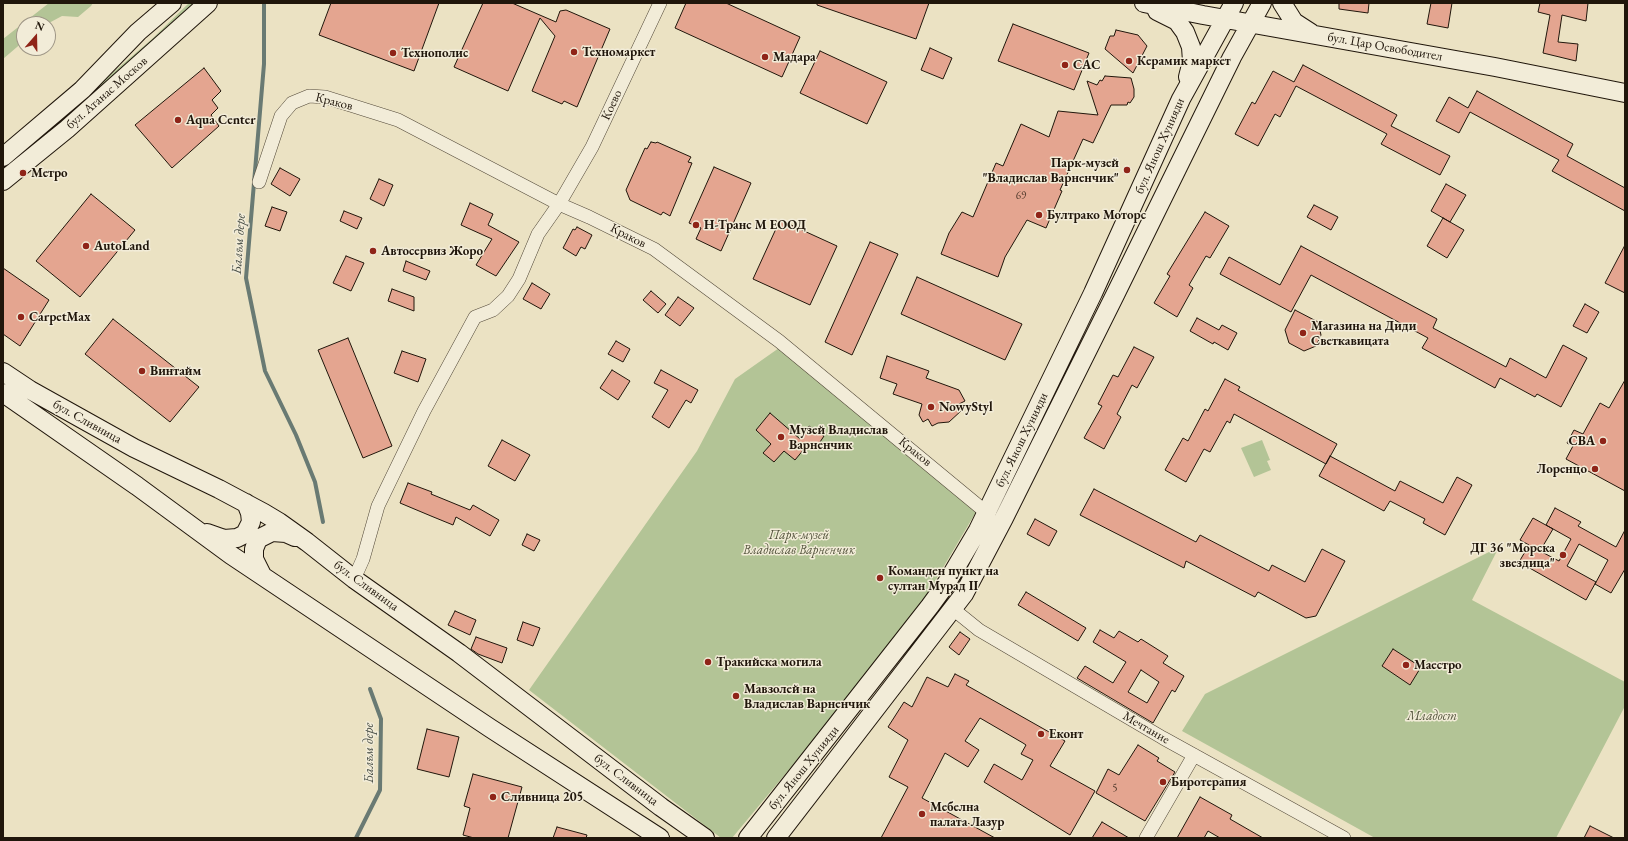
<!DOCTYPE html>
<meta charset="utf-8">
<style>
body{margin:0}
#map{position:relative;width:1628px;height:841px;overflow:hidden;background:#ebe2c3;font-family:"EB Garamond",serif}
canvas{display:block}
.frame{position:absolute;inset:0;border:4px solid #20160b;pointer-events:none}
.north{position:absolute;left:16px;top:16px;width:40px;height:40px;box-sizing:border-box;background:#f2ecd8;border:1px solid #9e9686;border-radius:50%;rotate:20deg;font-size:11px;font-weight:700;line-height:16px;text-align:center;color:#20160b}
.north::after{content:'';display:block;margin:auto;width:14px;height:18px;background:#8f2418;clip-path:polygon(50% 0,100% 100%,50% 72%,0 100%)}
</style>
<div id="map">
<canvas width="1628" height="841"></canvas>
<div class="frame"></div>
<div class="north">N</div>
</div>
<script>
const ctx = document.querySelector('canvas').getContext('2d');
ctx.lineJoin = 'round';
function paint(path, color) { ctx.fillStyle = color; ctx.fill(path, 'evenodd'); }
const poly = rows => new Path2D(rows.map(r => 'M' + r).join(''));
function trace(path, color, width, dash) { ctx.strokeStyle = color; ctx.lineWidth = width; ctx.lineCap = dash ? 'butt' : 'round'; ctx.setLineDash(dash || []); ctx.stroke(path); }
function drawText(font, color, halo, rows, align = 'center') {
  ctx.font = font + ' "EB Garamond",serif'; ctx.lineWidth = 3; ctx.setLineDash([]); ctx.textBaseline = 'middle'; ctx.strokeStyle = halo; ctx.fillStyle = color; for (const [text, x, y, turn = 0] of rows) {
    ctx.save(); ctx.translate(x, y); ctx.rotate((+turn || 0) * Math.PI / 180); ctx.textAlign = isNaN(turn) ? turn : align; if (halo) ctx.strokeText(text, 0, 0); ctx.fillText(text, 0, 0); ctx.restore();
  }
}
paint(poly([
 [49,3,93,3,91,6,78,17,62,16,47,24,24,24,24,41,3,59,3,39],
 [189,3,199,3,172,30,3,171,3,168,19,153,152,39],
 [779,348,976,512,912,620,857,688,732,838,721,838,529,690,697,451,735,379],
 [1262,440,1270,460,1267,461,1271,470,1254,477,1241,448],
 [1499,547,1472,600,1625,682,1625,706,1556,838,1375,838,1182,731,1205,694]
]), '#b3c496');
trace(poly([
 [264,3,264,64,246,278,265,371,296,435,315,482,323,522],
 [356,838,380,790,381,719,370,689]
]), '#697a73', 4);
const building = poly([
 [331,3,439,3,414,71,319,35,331,3],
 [483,3,512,3,556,22,560,11,566,10,610,29,577,107,564,101,562,104,532,91,555,36,540,18,508,91,454,67,483,3],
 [686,3,726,3,800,37,782,77,675,28,686,3],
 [817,3,929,3,916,39,817,5,817,3],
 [1339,3,1369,3,1368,13,1339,9,1339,3],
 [1431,3,1452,3,1448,28,1427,24,1431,3],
 [1540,3,1588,3,1586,21,1562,15,1558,42,1578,44,1576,61,1543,53,1550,15,1538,12,1540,3],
 [1013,24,1089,53,1074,90,998,61,1013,24],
 [1116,30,1138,35,1147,46,1133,73,1105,49,1110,36,1114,36,1116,30],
 [930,48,952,58,943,79,921,70,930,48],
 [820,51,887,82,867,124,800,93,820,51],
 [1303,65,1397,115,1391,126,1450,156,1440,175,1381,144,1387,134,1296,86,1280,117,1275,114,1258,146,1235,134,1252,102,1255,104,1273,71,1294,82,1303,65],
 [204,68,221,91,212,100,218,108,211,115,219,126,172,168,135,125,204,68],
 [1105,76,1131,78,1134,89,1134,97,1130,103,1128,102,1127,105,1111,105,1093,143,1083,139,1060,190,1062,191,1046,228,1027,220,1005,257,998,277,941,254,949,233,962,212,973,217,996,163,1003,166,1021,124,1049,137,1058,111,1098,115,1087,81,1097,85,1100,80,1102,81,1105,76],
 [1477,91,1573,144,1567,156,1625,188,1625,211,1552,171,1559,160,1470,112,1459,133,1436,121,1449,97,1468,108,1477,91],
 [651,142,656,143,657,142,691,157,688,162,692,163,670,216,663,212,661,215,630,200,626,190,645,148,647,149,651,142],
 [714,167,751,183,721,251,696,239,701,228,689,223,714,167],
 [280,168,300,179,290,196,271,184,280,168],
 [379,179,393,185,384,206,370,199,379,179],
 [1446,184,1466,195,1450,222,1431,211,1446,184],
 [91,194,135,230,80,297,36,261,91,194],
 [470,203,493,214,488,225,519,242,496,276,476,265,492,239,461,225,470,203],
 [1314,205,1338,217,1331,230,1307,217,1314,205],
 [272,207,287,212,280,231,265,226,272,207],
 [344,211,362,218,357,229,340,221,344,211],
 [1205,212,1229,226,1210,258,1206,256,1189,285,1193,288,1177,317,1154,303,1170,276,1167,274,1205,212],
 [1443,218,1464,230,1447,258,1427,246,1443,218],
 [780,220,837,246,810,305,753,279,780,220],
 [577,227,592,235,585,249,581,247,576,256,563,248,573,229,575,230,577,227],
 [870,242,898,254,852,355,825,342,870,242],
 [1625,245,1625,293,1605,283,1625,245],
 [1301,246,1437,319,1433,328,1506,367,1510,358,1546,378,1563,345,1587,358,1561,407,1537,394,1535,397,1500,378,1495,388,1422,348,1428,338,1311,275,1291,312,1220,274,1229,257,1280,285,1301,246],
 [346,256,364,263,351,291,333,283,346,256],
 [406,261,430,271,426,280,403,271,406,261],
 [3,268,49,300,20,346,3,334,3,268],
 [917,277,1022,324,1005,360,901,314,917,277],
 [532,283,550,294,541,309,523,299,532,283],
 [392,289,414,297,414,311,388,301,392,289],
 [651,291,666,304,658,313,643,300,651,291],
 [678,297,694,308,680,326,665,315,678,297],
 [1585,304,1599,312,1587,333,1573,326,1585,304],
 [1295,310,1318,322,1321,335,1316,346,1304,351,1289,343,1285,330,1295,310],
 [1197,318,1219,330,1222,325,1237,333,1228,350,1214,342,1213,344,1190,331,1197,318],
 [113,319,199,387,170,422,85,354,113,319],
 [348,338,392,446,363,458,318,350,348,338],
 [616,341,630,349,623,362,608,354,616,341],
 [1134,347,1154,357,1137,388,1132,385,1117,414,1121,417,1104,449,1084,438,1102,406,1098,404,1113,375,1118,377,1134,347],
 [402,351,426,359,418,382,394,373,402,351],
 [887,356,929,371,926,378,959,390,965,401,959,404,962,410,949,422,938,423,932,426,928,419,923,422,919,415,922,404,893,394,897,384,880,378,887,356],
 [612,370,630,381,618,400,600,388,612,370],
 [661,370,698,390,691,403,686,400,669,428,652,417,668,390,654,383,661,370],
 [1225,379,1240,387,1238,390,1337,444,1326,464,1234,414,1230,423,1227,421,1210,452,1204,449,1186,482,1165,470,1183,438,1188,441,1205,409,1208,411,1225,379],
 [1625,380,1625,491,1566,459,1573,446,1567,443,1574,430,1583,434,1600,403,1609,408,1625,380],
 [770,413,800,439,809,426,824,436,816,448,809,443,795,460,784,451,774,462,763,453,771,444,756,430,770,413],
 [502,440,530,455,515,481,488,466,502,440],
 [1330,456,1395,491,1400,481,1443,503,1457,477,1472,485,1445,535,1423,523,1425,519,1390,501,1384,511,1319,476,1330,456],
 [408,483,432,492,431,494,470,510,473,505,499,520,490,536,456,517,453,525,431,516,400,503,408,483],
 [1094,489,1196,542,1200,535,1269,571,1272,565,1305,582,1322,549,1345,561,1316,616,1306,618,1258,592,1255,597,1186,561,1184,568,1080,515,1094,489],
 [1555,508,1581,522,1578,526,1616,547,1625,530,1625,569,1611,593,1595,584,1608,560,1579,544,1567,566,1596,582,1586,600,1519,562,1529,545,1520,540,1533,518,1553,529,1540,551,1559,561,1571,539,1546,525,1555,508],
 [1035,519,1057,531,1049,546,1027,534,1035,519],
 [527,534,540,540,534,551,522,545,527,534],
 [1026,592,1086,628,1078,641,1018,605,1026,592],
 [455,611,476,620,470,635,448,625,455,611],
 [523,622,540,628,533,646,517,640,523,622],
 [1100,630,1114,638,1119,631,1138,642,1141,639,1168,656,1163,663,1184,676,1175,692,1172,690,1153,723,1077,678,1085,666,1113,683,1126,662,1093,642,1100,630],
 [1141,670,1159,682,1147,703,1128,692,1141,670],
 [960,632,970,639,959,655,949,647,960,632],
 [476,637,507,648,502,663,478,654,471,649,476,637],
 [1393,649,1421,667,1410,685,1382,666,1393,649],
 [955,674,969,681,966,685,1065,741,1050,766,1095,791,1070,835,984,782,994,764,1022,780,1033,760,1021,754,1026,745,1023,743,980,718,965,741,979,750,968,767,945,753,922,798,995,838,881,838,908,787,889,777,908,740,888,727,904,702,912,707,927,677,948,687,955,674],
 [427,729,459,737,449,777,417,769,427,729],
 [1138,745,1159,758,1157,761,1175,772,1145,821,1096,793,1108,769,1119,775,1138,745],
 [473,774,522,787,508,838,474,838,463,835,470,808,464,806,473,774],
 [1200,797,1232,815,1230,819,1263,838,1220,838,1208,831,1204,838,1177,838,1200,797],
 [1102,822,1129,838,1092,838,1102,822],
 [1590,826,1614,838,1584,838,1590,826],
 [557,827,587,835,586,838,553,838,557,827]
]);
paint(building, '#e4a590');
trace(building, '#20160b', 1);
const street = poly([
 [259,182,281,116,292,103,309,96,325,97,398,120,559,204,589,217,654,249,779,341,987,513],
 [354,579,363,559,378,506,424,411,475,317,493,310,508,296,519,279,538,234,559,204,592,147,660,3],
 [953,609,979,630,1163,738,1344,838],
 [1146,838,1194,755]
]);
const secondary = poly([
 [1144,3,1203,15,1495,67,1625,93],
 [1282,3,1294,22,1311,33],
 [1157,11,1177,21,1185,32,1191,47,1192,61,1188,77],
 [3,157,82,90,138,32,172,3],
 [3,181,67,129,208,3],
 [3,372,30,390,134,448,219,489,264,513,279,522,307,542,354,579,459,653,661,807,705,838],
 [3,393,137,486,231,555,490,728,660,838],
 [207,533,224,539,237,538,245,534,251,522,250,513,246,503],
 [262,575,254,559,254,549,258,539,272,532,286,533,295,537],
 [748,838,930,606,946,584,978,530,1093,293,1181,99,1234,3],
 [776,838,964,594,1004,518,1115,295,1232,57,1262,3]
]);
trace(street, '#534939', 14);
trace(secondary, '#20160b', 20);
trace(street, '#f2ecd8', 13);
trace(secondary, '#f2ecd8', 18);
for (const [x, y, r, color] of [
 [574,52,4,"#8f2418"],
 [393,53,4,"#8f2418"],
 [765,57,4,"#8f2418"],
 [1129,61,4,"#8f2418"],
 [1065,65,4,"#8f2418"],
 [178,120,4,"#8f2418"],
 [1127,170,4,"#8f2418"],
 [23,173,4,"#8f2418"],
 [1039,215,4,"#8f2418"],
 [696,225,4,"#8f2418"],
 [86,246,4,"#8f2418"],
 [373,251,4,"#8f2418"],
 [21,317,4,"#8f2418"],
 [1303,333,4,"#8f2418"],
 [142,371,4,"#8f2418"],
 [931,407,4,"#8f2418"],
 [781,437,4,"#8f2418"],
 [1603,441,4,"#8f2418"],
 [1595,469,4,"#8f2418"],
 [1563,555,4,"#8f2418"],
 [880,578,4,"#8f2418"],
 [708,662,4,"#8f2418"],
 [1406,665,4,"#8f2418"],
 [736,696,4,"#8f2418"],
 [1041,734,4,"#8f2418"],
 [1163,782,4,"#8f2418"],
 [493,797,4,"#8f2418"],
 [922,814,4,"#8f2418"]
]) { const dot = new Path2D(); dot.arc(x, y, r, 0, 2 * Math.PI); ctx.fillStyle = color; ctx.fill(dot); trace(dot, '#f2ecd8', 1.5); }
drawText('11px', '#513a2c', null, [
 ["69",1021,196],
 ["5",1115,788]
]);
drawText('13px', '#20160b', '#f2ecd8', [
 ["бул. Цар Освободител",1385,47,10],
 ["бул. Атанас Москов",107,93,-41],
 ["Краков",334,102,14],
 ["Коево",612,105,-65],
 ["бул. Янош Хунияди",1160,146,-66],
 ["Краков",628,236,27],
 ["бул. Сливница",87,422,29],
 ["бул. Янош Хунияди",1022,440,-64],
 ["Краков",915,452,39],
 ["бул. Сливница",366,586,36],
 ["Мечтание",1146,728,30],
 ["бул. Янош Хунияди",804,768,-51],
 ["бул. Сливница",626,780,37]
]);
drawText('bold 13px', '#20160b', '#f2ecd8', [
 ["Техномаркет",582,52],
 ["Технополис",401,53],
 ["Мадара",773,57],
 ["Керамик маркет",1137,61],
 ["САС",1073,65],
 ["Aqua Center",186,120],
 ["Парк-музей",1119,163,"right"],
 ["\"Владислав Варненчик\"",1119,178,"right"],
 ["Метро",31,173],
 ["Бултрако Моторс",1047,215],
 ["Н-Транс М ЕООД",704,225],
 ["AutoLand",94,246],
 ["Автосервиз Жоро",381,251],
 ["CarpetMax",29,317],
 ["Магазина на Диди",1311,326],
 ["Светкавицата",1311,341],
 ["Винтайм",150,371],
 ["NowyStyl",939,407],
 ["Музей Владислав",789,430],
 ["Варненчик",789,445],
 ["CBA",1595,441,"right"],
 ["Лоренцо",1587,469,"right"],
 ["ДГ 36 \"Морска",1555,548,"right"],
 ["звездица\"",1555,563,"right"],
 ["Команден пункт на",888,571],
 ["султан Мурад II",888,586],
 ["Тракийска могила",716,662],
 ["Маестро",1414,665],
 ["Мавзолей на",744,689],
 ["Владислав Варненчик",744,704],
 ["Еконт",1049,734],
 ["Биротерапия",1171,782],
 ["Сливница 205",501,797],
 ["Мебелна",930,807],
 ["палата Лазур",930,822]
], 'left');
drawText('italic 13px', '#53533c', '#f2ecd8', [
 ["Парк-музей",799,535],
 ["Владислав Варненчик",799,550],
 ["Младост",1432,716]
]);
drawText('italic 14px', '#4a5048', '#f2ecd8', [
 ["Балъм дере",239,244,-86],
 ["Балъм дере",369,753,-90]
]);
</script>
